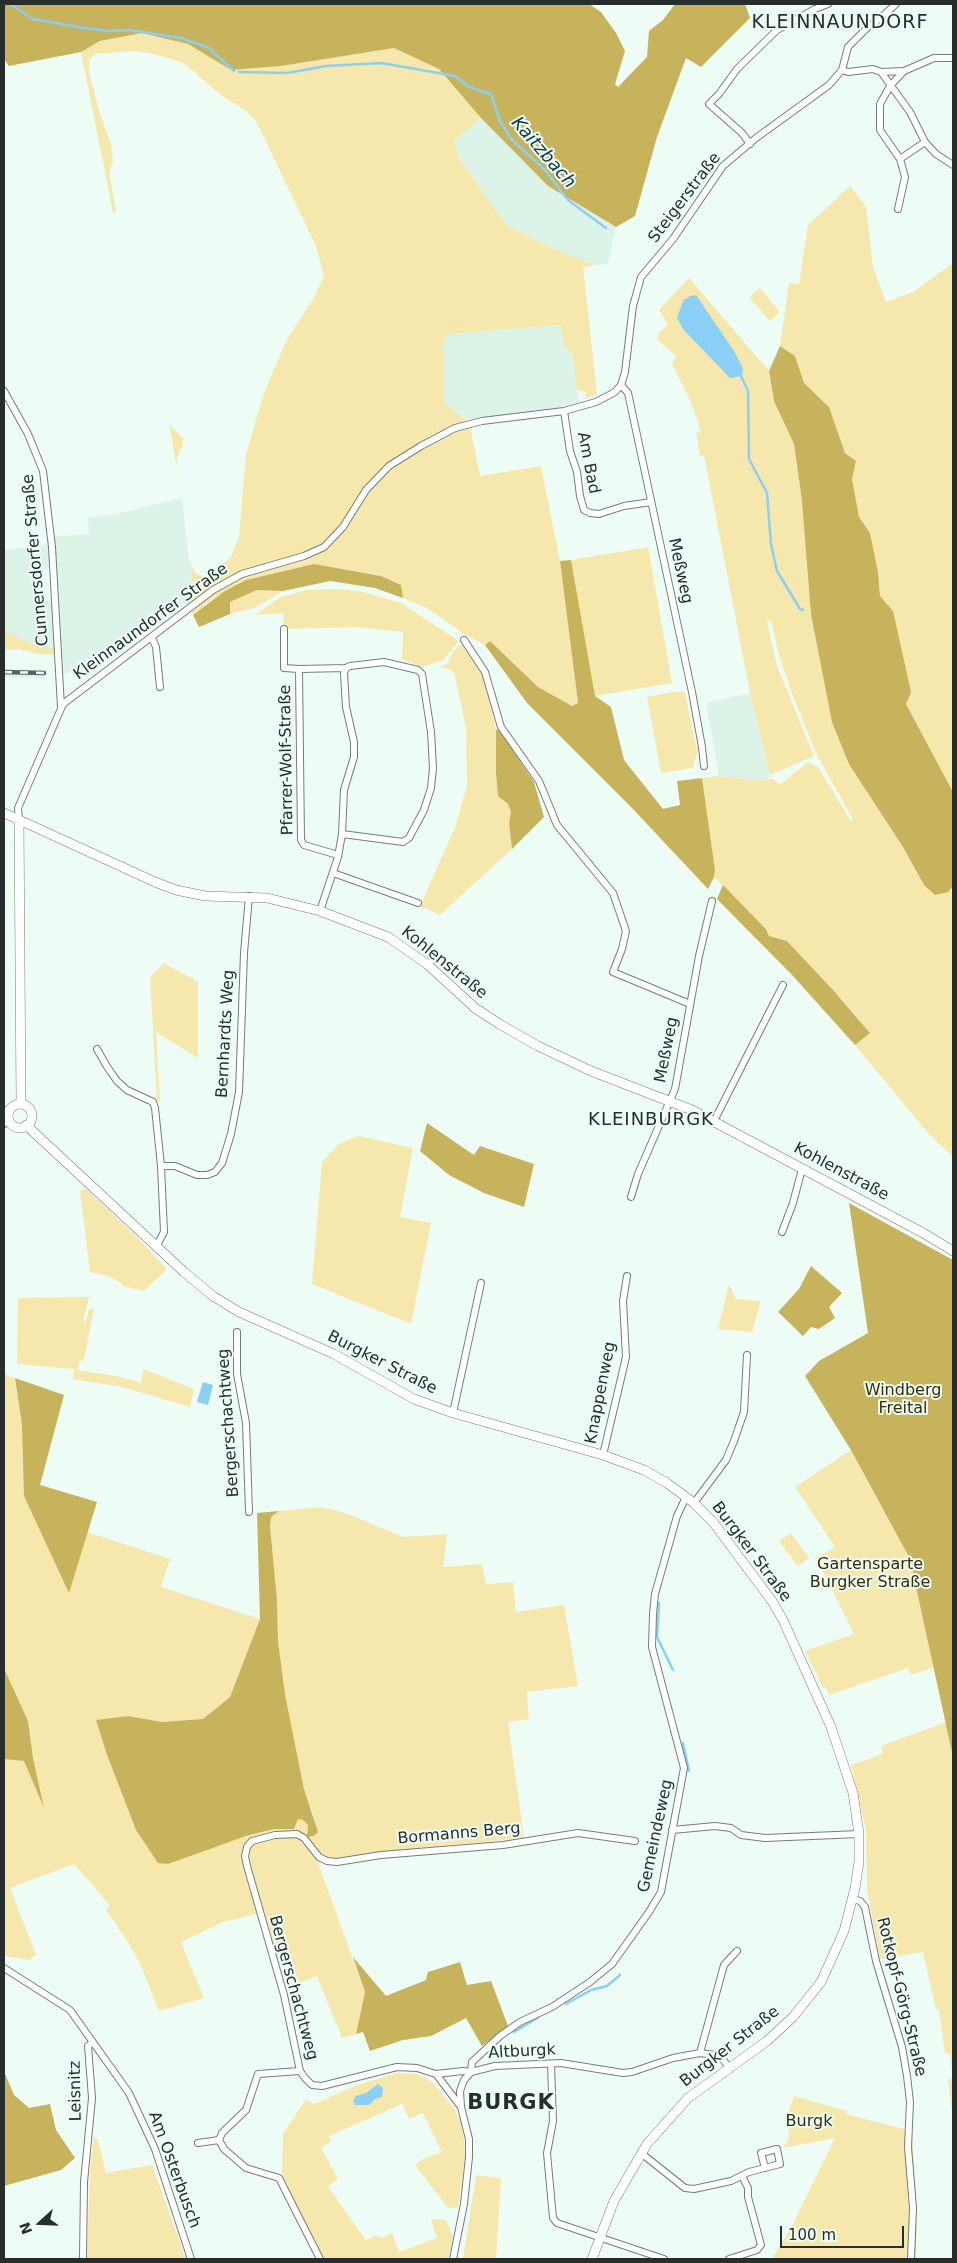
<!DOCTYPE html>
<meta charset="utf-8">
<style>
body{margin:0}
#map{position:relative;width:957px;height:2263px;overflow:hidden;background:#edfdf5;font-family:"DejaVu Sans",sans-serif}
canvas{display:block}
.frame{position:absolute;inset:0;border:5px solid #282e2b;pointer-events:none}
.north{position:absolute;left:15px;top:2198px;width:50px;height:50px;-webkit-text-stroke:4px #edfdf5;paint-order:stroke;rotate:250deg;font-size:14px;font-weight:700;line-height:20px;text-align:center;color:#282e2b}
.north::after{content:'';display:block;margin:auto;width:18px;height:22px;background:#282e2b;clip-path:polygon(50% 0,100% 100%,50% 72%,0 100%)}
.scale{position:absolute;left:780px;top:2226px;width:124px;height:22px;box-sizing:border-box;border:2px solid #282e2b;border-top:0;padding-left:6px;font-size:15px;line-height:18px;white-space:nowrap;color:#282e2b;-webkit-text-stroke:4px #edfdf5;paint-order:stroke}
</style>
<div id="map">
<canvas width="957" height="2263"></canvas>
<div class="frame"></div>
<div class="north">N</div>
<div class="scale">100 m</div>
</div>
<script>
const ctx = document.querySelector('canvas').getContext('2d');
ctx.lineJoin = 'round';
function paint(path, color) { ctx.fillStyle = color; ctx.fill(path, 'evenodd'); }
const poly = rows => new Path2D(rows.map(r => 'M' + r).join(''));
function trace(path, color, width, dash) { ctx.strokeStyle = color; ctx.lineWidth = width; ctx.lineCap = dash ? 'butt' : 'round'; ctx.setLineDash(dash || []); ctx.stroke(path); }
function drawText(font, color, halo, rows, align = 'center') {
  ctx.font = font + ' "DejaVu Sans",sans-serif'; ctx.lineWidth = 4; ctx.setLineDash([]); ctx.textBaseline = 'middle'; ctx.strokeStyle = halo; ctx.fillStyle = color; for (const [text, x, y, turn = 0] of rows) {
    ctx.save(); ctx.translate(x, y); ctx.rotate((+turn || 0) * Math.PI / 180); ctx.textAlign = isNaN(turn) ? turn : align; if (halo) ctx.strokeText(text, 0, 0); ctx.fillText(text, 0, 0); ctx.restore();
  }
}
paint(poly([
 [481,118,548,186,616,227,608,264,596,265,550,248,512,228,511,231,459,158,454,141],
 [562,325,564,346,572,353,579,402,557,408,466,420,444,402,444,341,450,334],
 [182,498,189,561,195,597,187,603,85,669,56,676,55,648,38,646,4,631,4,550,47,545,46,537,89,534,88,518,120,513],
 [42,569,50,569,52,601,44,601],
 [4,669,45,670,46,678,4,677],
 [750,693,770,775,766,781,719,776,706,703]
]), '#dcf3e8');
paint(poly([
 [142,32,188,44,231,70,281,66,394,48,439,69,481,118,454,141,459,158,510,230,512,228,554,249,596,265,583,267,597,394,585,399,586,392,577,390,572,353,564,346,561,325,450,334,444,341,444,402,466,420,471,431,480,476,541,466,560,561,578,703,572,707,538,687,490,641,485,645,464,634,427,608,403,598,401,585,381,576,314,564,246,580,210,601,193,615,187,603,195,596,189,561,196,574,206,577,231,557,239,537,246,454,264,393,287,339,312,301,324,277,316,246,256,121,246,111,221,95,184,63,150,53,136,51,95,54,89,60,89,72,100,114,111,144,113,161,109,172,116,212,113,213,81,52,100,41],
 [850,186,866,207,873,267,886,302,913,292,953,263,953,792,906,704,893,611,880,596,878,572,870,534,859,517,852,479,856,461,845,453,829,407,804,383,795,356,780,346,789,283,799,284,808,225],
 [689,278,769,371,774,401,794,444,802,501,903,847,924,885,948,892,953,886,953,1157,928,1133,855,1045,870,1033,850,1008,787,941,769,936,766,928,714,877,715,870,702,778,719,776,766,781,770,778,781,784,808,762,818,767,851,821,853,819,817,755,793,696,779,655,771,620,767,621,777,666,814,756,770,775,750,693,704,455,700,456,696,433,700,432,699,426,693,407,672,363,677,357,657,339,659,333,668,325,659,310],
 [760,288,780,312,770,321,749,297],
 [169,424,183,438,182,447,177,457,177,468],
 [648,547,672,683,595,696,571,560],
 [334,589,359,591,401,603,459,641,443,660,422,667,402,659,403,632,358,627,284,629,283,613,255,615,281,597,307,590],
 [257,590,283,591,254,608,230,614,230,602],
 [4,631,38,646,55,648,56,655,38,654,19,649,4,650],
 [463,643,481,670,487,687,496,730,496,773,498,796,508,804,511,812,509,823,512,849,440,915,420,906,456,825,467,785,466,728,455,676,452,670,440,667,448,663,453,651],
 [673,692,685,692,696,746,699,746,693,768,661,773,647,697],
 [164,963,198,982,198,1058,156,1032,160,1101,157,1101,150,977],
 [359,1136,413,1148,400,1217,431,1223,411,1324,312,1284,322,1162,340,1143],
 [86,1189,135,1235,167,1269,144,1291,122,1286,122,1284,108,1276,90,1272,80,1191],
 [729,1284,736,1299,761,1301,752,1332,718,1329],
 [89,1297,83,1321,86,1321,89,1309,94,1308,84,1360,79,1361,78,1370,116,1376,141,1383,143,1369,194,1389,190,1407,122,1387,73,1379,74,1369,17,1364,18,1298],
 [4,1374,15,1378,22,1425,69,1592,87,1532,170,1559,161,1587,260,1619,230,1697,203,1719,162,1722,128,1716,96,1720,107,1755,136,1830,225,1842,274,1829,294,1829,297,1819,303,1820,308,1825,315,1820,304,1789,285,1694,278,1641,277,1600,270,1526,271,1517,279,1511,321,1507,343,1512,404,1537,447,1534,443,1567,482,1564,486,1584,513,1582,516,1612,564,1605,578,1686,527,1692,529,1719,508,1722,524,1838,386,1851,318,1863,365,1992,356,2034,342,2038,317,1976,299,1983,290,1959,279,1963,265,1912,223,1922,181,1942,204,1998,159,2011,139,1961,128,1942,106,1910,110,1905,74,1864,10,1888,36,1955,29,1960,4,1956,4,1759,24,1761,43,1804,33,1758,28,1721,4,1668],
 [851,1450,910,1559,935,1667,911,1675,908,1668,829,1695,826,1687,823,1688,805,1651,854,1634,816,1558,835,1547,795,1487],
 [791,1533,809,1558,798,1566,779,1541],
 [946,1722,953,1757,953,2110,952,2110,948,2080,953,2078,950,2054,945,2054,939,2010,936,2010,923,1952,880,1959,867,1888,866,1829,851,1765,883,1754,881,1746],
 [397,2073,416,2074,431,2081,454,2108,461,2123,464,2139,465,2157,458,2207,448,2208,415,2165,423,2159,442,2152,423,2113,409,2119,402,2104,329,2136,331,2141,321,2148,338,2179,328,2186,366,2241,376,2235,382,2238,392,2233,399,2252,437,2238,431,2219,446,2220,453,2236,448,2259,323,2259,315,2240,313,2239,300,2217,282,2174,283,2134,306,2099,314,2104,360,2084],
 [794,2096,841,2109,847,2111,846,2114,912,2131,917,2209,916,2259,772,2259,792,2226,835,2138,783,2148,789,2138,788,2114],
 [94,2138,98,2139,106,2173,152,2165,186,2259,87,2259,90,2168],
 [476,2175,501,2178,496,2259,463,2259]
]), '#f6e8ad');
paint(poly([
 [4,4,589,4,601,12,616,33,625,51,615,84,618,87,647,57,649,31,663,20,675,4,745,4,750,18,701,67,686,58,657,137,635,216,616,227,548,186,481,118,439,69,394,48,281,66,231,70,188,44,142,33,100,41,81,52,9,66,4,59],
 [780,346,795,356,804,383,829,407,845,453,856,461,852,479,859,517,870,533,878,572,880,596,893,611,911,692,906,704,953,792,953,886,948,892,935,895,924,885,903,847,849,764,832,722,811,614,802,501,794,444,774,401,769,371],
 [571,560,595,696,611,707,624,760,663,809,680,805,677,781,702,778,715,870,714,877,708,889,632,808,527,703,485,645,490,641,538,687,572,706,578,703,560,561],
 [314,564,381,576,401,585,403,598,375,588,330,581,283,591,257,590,230,602,230,614,199,627,193,615,225,591,246,580],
 [499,729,534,782,544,817,512,849,509,823,511,812,508,804,498,796,496,773,496,730],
 [723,885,766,929,769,936,787,941,834,991,870,1033,855,1045,793,976,717,899],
 [427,1123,474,1155,480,1146,534,1164,524,1207,484,1193,449,1175,420,1151],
 [849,1203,953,1260,953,1757,910,1559,851,1450,805,1376,819,1361,868,1333],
 [811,1266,842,1293,829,1307,835,1318,819,1329,811,1327,803,1336,778,1312,799,1289],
 [15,1378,64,1395,40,1485,97,1502,69,1593,24,1496,22,1425],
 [279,1511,271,1517,270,1526,277,1600,278,1641,285,1694,304,1789,318,1832,314,1836,307,1837,308,1825,303,1820,298,1819,294,1829,274,1829,246,1836,168,1864,158,1863,136,1830,107,1755,96,1720,128,1716,162,1722,203,1719,230,1697,260,1619,257,1513],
 [4,1668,28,1721,33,1758,44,1808,24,1761,4,1759],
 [353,1957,386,1996,426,1980,428,1972,460,1962,467,1985,491,1981,508,2026,482,2046,466,2018,431,2036,403,2040,370,2051,363,2032,356,2034,365,1992],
 [4,2071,14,2095,29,2108,50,2104,56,2130,75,2158,61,2170,4,2186]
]), '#c7b35b');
paint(poly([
 [696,295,734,351,743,368,742,376,730,378,683,329,677,318,683,301,690,296],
 [203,1382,213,1385,208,1405,197,1402],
 [378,2084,383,2088,382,2097,375,2099,369,2105,355,2105,353,2101,356,2096,366,2093]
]), '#8acff6');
trace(poly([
 [10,4,33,19,78,27,109,31,130,30,181,38,209,48,234,71],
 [239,72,287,73,326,66,382,63,455,76,469,87,491,94,500,121,512,140,544,169,568,200,606,228],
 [740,374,748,391,749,459,767,493,771,544,777,571,800,609,803,610],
 [659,1603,657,1637,673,1670],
 [683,1743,689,1771],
 [566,2004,591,1990,607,1986,620,1975],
 [514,2032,539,2017]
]), '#8acff6', 2.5);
const street = poly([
 [842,70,848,72,873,69,881,72,904,71,934,58,953,58],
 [904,71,890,86,880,104,880,130,900,159,925,142],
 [881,72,910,112,925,142,936,154,953,165],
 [750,144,742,133,709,104,719,94,737,69,777,30,815,9,828,4],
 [898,209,905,177,900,159],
 [621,385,628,393,692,692,702,747,704,766],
 [4,391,28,434,43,471,52,547,61,707],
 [564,411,570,451,577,472,580,496,584,510,590,513,599,514,624,506,651,502],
 [284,629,284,668,299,669,301,840,304,845,338,855],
 [152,638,156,647,160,687],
 [464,640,485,672,501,727,539,781,557,825,613,893,626,931,622,949,613,972,690,1004],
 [299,669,346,668,350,666,384,662,418,670,422,674,431,732,433,768,431,788,424,810,409,838,403,842,342,834],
 [19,820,18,808,63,704,213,590,242,574,304,556,324,547,343,527,366,490,389,466,421,446,455,428,482,421,564,411,596,402,615,392,621,385,625,372,633,306,641,277,673,239,723,166,756,138,829,85,842,70,848,47,869,26,877,21,896,4],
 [333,873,418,903],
 [320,911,338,857,342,834,344,790,354,757,354,742,346,707,344,673,346,668],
 [427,964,434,959],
 [97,1049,106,1065,117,1081,127,1090,153,1102,155,1108,161,1166,164,1232,156,1247],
 [4,1110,9,1111],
 [714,1121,783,985],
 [4,1124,9,1121],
 [161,1166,175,1166,197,1175,207,1175,215,1172,222,1163,231,1134,239,1092,244,953,249,896],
 [631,1197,638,1174,675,1089,699,956,712,901],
 [782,1232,793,1203,802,1169],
 [237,1332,237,1374,246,1423,249,1512],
 [453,1413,481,1283],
 [603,1455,626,1357,623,1301,627,1276],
 [694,1503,726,1460,734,1441,744,1412,747,1355],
 [672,1830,715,1826,731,1828,741,1835,765,1838,859,1834],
 [635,1841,578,1833,503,1845,381,1855,337,1862,327,1861,319,1857,304,1838,297,1834,275,1835,252,1841,247,1847,245,1856,247,1866,284,1995,300,2071,305,2078,312,2085,322,2086,397,2067,417,2068,436,2074,463,2071,471,2072,472,2062,500,2036,520,2022,552,2007,590,1982,612,1964,649,1912,661,1892,684,1768,652,1647,653,1614,655,1594,677,1516,686,1497],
 [853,1899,860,1901,865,1907,876,1961,902,2047,907,2076,910,2102,908,2147,913,2208,911,2259],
 [4,1968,70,2010,129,2093,155,2149,191,2259],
 [700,2053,724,1965,737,1951],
 [551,2064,553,2121,547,2153,553,2218,557,2223,664,2259],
 [436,2074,461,2107],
 [219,2140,224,2149,246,2168,279,2178,320,2259],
 [219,2140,222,2133,246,2110,258,2074,300,2071],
 [198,2143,219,2140],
 [641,2153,685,2188,694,2189,731,2181,749,2172,780,2164,777,2149,761,2153,765,2168],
 [83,2259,84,2182,92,2098,88,2046,92,2043],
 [453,2259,464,2204,469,2157,469,2139,461,2107,460,2091,464,2080,471,2072,495,2066,561,2063,623,2073,632,2072,673,2058,700,2053,715,2055,722,2058,729,2068],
 [729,2259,757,2250,761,2245,748,2197,748,2188,742,2176]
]);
const secondary = poly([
 [4,813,155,882,176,890,205,896,267,898,320,911,388,937,427,964,475,1008,501,1025,538,1046,591,1071,692,1110,925,1234,953,1251],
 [19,820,21,1104],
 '8 1116a12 12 0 1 1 24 0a12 12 0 1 1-24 0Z',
 [26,1125,184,1272,213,1296,239,1312,334,1354,414,1399,453,1413,603,1455,644,1470,667,1483,694,1503,713,1522,772,1601,783,1620,831,1727,853,1793,859,1834,859,1862,855,1888,844,1931,821,1982,793,2017,767,2041,688,2098,647,2144,614,2201,592,2259]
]);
trace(street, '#717f78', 8);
trace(secondary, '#717f78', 10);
trace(street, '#fff', 6);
trace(secondary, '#fff', 9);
const rail = poly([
 [4,672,44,673]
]);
trace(rail, '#5a635f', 4.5);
trace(rail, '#edfdf5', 2.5, [8]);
drawText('16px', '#282e2b', '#edfdf5', [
 ["Steigerstraße",685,198,-53],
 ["Am Bad",588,463,79],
 ["Cunnersdorfer Straße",36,560,-95],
 ["Meßweg",680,571,78],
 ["Kleinnaundorfer Straße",151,622,-36],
 ["Pfarrer-Wolf-Straße",287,760,-91],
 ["Kohlenstraße",444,963,39],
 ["Bernhardts Weg",226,1034,-87],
 ["Meßweg",667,1050,-79],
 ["Kohlenstraße",841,1172,28],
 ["Burgker Straße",382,1363,27],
 ["Knappenweg",601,1393,-79],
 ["Bergerschachtweg",229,1423,-94],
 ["Burgker Straße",751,1552,53],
 ["Bormanns Berg",459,1834,-5],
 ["Gemeindeweg",656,1836,-78],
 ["Bergerschachtweg",293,1988,75],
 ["Rotkopf-Görg-Straße",901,1997,76],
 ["Burgker Straße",730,2047,-38],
 ["Altburgk",522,2052,-3],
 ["Leisnitz",76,2091,-91],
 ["Am Osterbusch",174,2170,70]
]);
drawText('16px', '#352d05', '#edfdf5', [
 ["Windberg",903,1391],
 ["Freital",903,1409],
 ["Gartensparte",870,1565],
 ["Burgker Straße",870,1583],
 ["Burgk",809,2122]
]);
drawText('italic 18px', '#0e374b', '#edfdf5', [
 ["Kaitzbach",543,153,49]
]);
ctx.letterSpacing = '1px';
drawText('18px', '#282e2b', '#edfdf5', [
 ["KLEINBURGK",651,1120]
]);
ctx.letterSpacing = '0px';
ctx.letterSpacing = '1px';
drawText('19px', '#282e2b', '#edfdf5', [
 ["KLEINNAUNDORF",840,23]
]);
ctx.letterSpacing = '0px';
ctx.letterSpacing = '1px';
drawText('bold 21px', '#282e2b', '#edfdf5', [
 ["BURGK",511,2104]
]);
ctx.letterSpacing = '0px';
</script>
